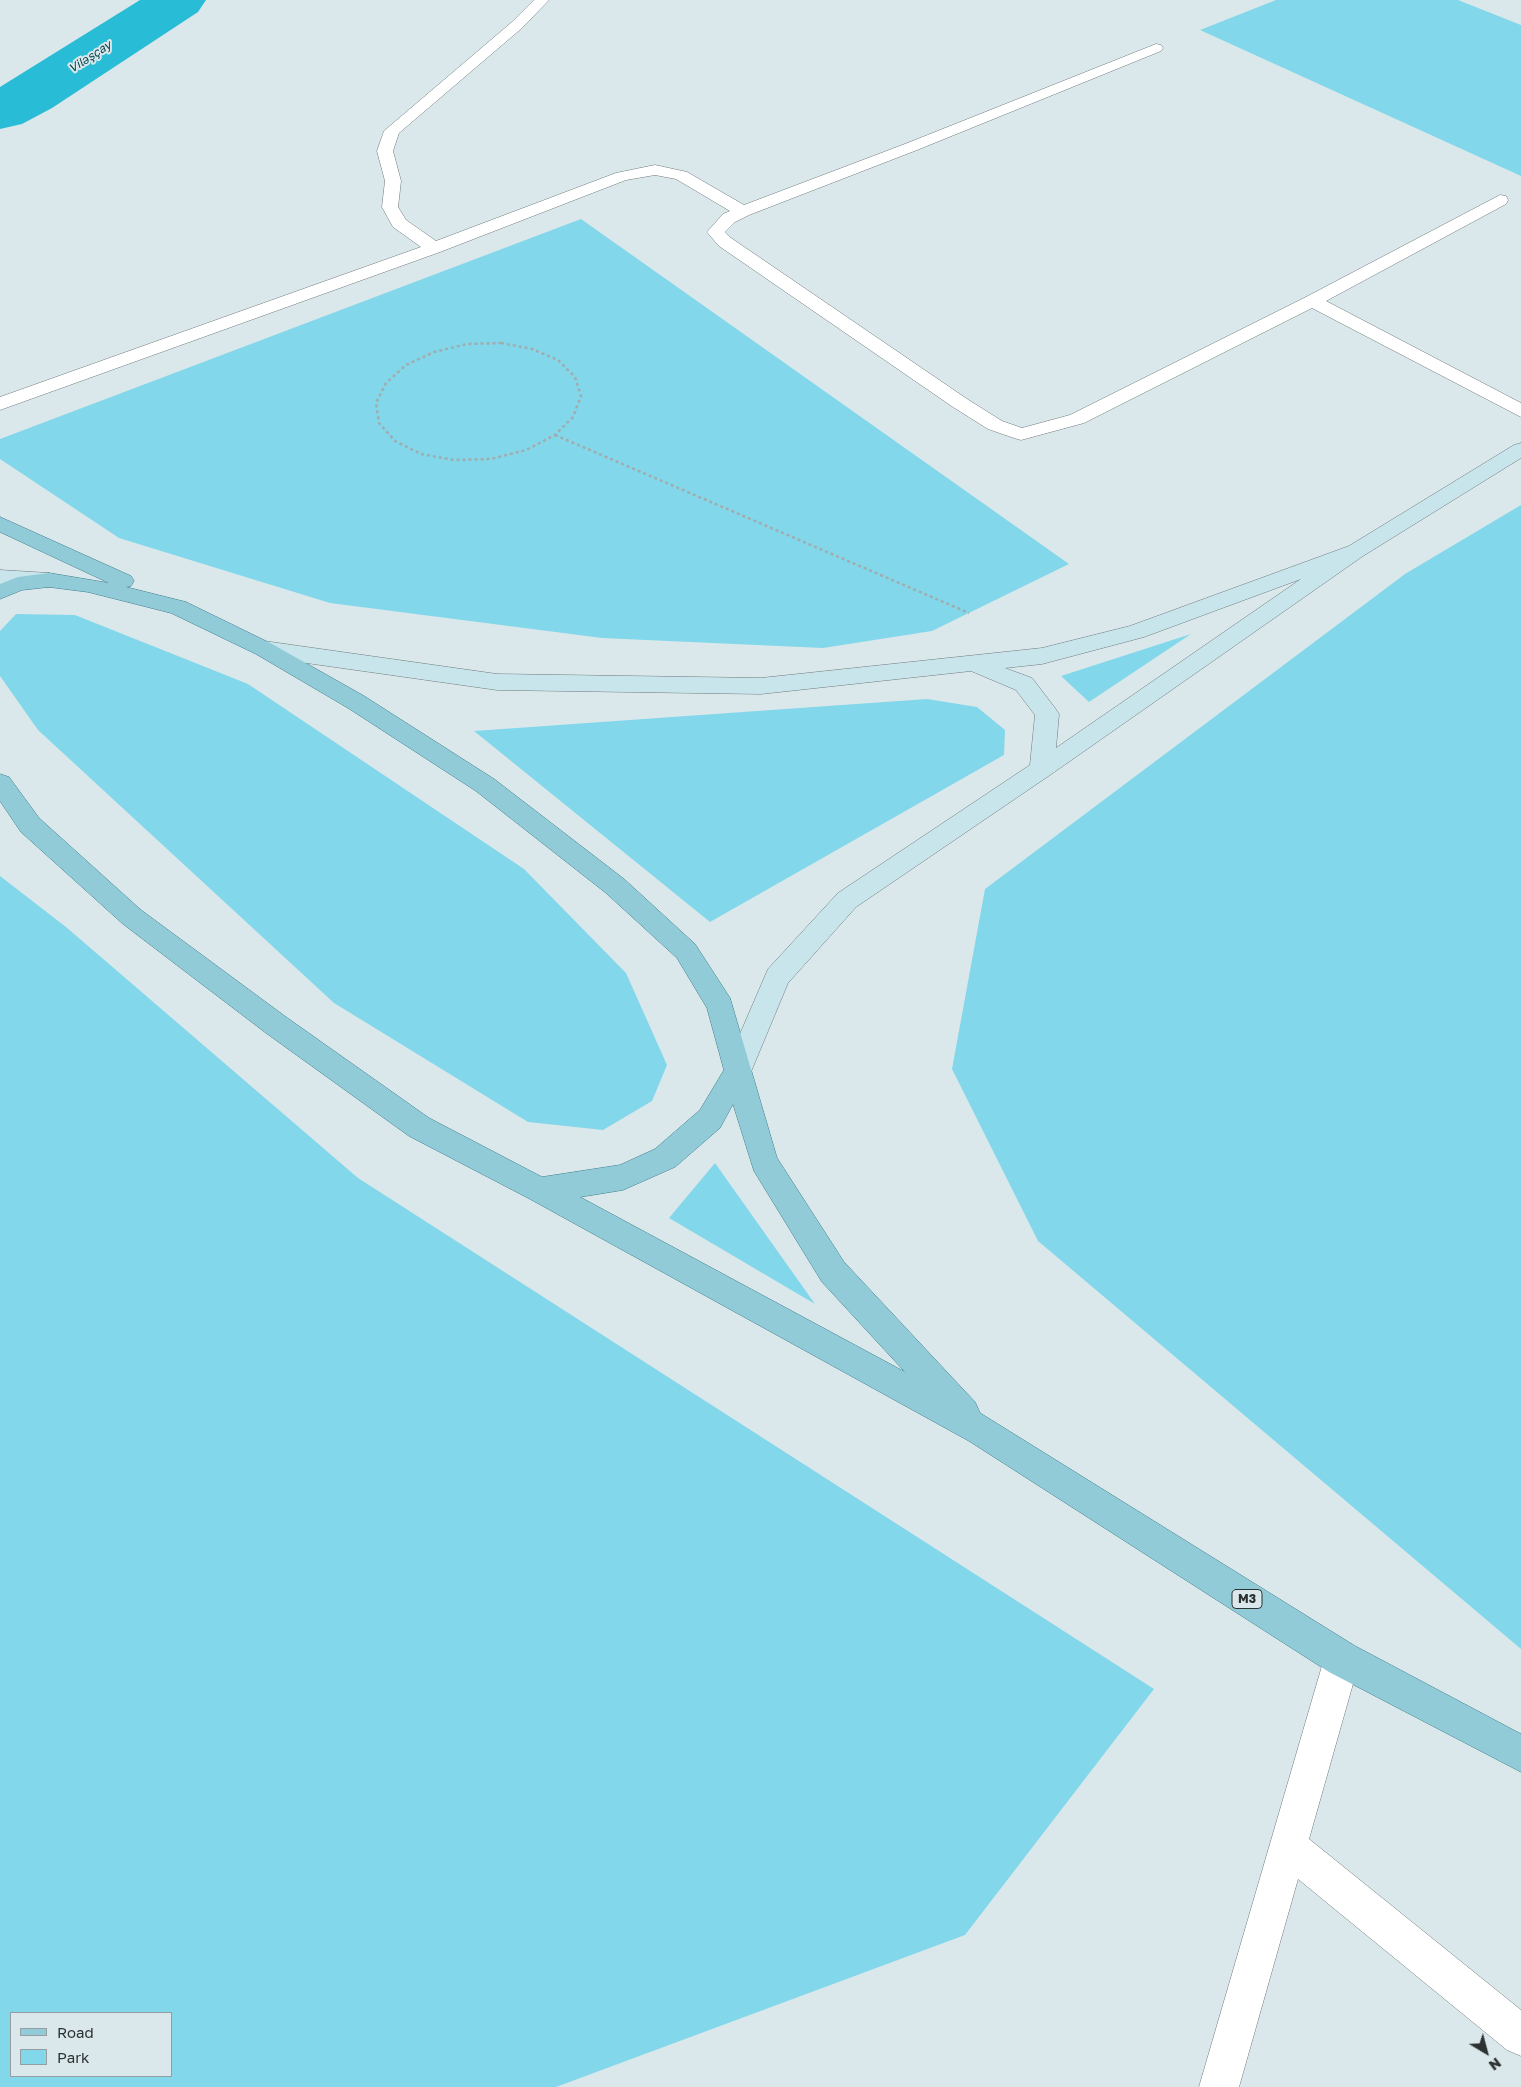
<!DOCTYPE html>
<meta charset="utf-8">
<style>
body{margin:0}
#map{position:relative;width:1521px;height:2087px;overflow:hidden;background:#dbe8eb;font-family:"Golos Text",sans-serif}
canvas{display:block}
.legend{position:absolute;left:10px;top:2012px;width:162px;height:65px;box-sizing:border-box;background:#dbe8eb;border:1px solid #959fa1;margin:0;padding:6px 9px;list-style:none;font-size:15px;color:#2c3132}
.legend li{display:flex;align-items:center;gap:10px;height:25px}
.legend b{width:25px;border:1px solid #959fa1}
.north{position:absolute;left:1461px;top:2027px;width:50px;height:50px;-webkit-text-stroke:4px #dbe8eb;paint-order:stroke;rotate:143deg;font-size:14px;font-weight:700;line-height:20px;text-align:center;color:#2c3132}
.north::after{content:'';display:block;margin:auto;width:18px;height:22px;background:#2c3132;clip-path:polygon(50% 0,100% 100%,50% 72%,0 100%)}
</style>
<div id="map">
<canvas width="1521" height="2087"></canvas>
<ul class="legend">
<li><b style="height:6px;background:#91cbd7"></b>Road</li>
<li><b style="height:14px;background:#83d7ea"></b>Park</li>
</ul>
<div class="north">N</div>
</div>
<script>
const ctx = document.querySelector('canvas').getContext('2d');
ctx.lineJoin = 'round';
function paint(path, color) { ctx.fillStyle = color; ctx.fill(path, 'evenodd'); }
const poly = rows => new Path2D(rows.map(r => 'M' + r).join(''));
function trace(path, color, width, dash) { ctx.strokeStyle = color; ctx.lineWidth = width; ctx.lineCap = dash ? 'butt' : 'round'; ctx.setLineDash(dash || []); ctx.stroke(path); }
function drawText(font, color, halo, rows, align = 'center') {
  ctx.font = font + ' "Golos Text",sans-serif'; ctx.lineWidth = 4; ctx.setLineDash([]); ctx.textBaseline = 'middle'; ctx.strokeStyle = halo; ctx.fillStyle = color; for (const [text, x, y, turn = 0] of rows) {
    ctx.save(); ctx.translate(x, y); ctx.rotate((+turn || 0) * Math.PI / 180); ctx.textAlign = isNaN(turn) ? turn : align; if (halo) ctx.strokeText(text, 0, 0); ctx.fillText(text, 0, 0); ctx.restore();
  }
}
paint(poly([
 [1276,0,1458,0,1521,25,1521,176,1200,30],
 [581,219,1069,564,932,631,823,648,602,638,330,603,119,538,0,459,0,439],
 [1521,505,1521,1649,1038,1241,952,1069,985,889,1405,574],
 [16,614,75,615,248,684,524,869,626,973,667,1065,652,1101,603,1130,528,1122,334,1003,38,730,0,676,0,631],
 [1191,634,1089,702,1061,676],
 [927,699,977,707,1005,730,1004,755,710,922,474,731],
 [0,876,66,927,358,1178,1154,1689,965,1935,556,2087,0,2087],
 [11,2013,171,2013,171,2076,11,2076],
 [715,1163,815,1304,669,1218]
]), '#83d7ea');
paint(poly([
 [140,0,206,0,198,12,52,108,22,124,0,129,0,87,140,0]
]), '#29bcd6');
const lane = poly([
 [534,0,549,0,522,28,399,133,393,151,401,181,398,207,406,220,436,241,616,173,655,165,687,172,744,205,905,144,1156,44,1161,45,1163,48,1161,51,917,150,749,215,735,222,725,232,731,238,967,399,1002,421,1022,428,1070,415,1306,297,1500,195,1506,196,1508,200,1506,204,1326,301,1521,403,1521,417,1312,308,1084,423,1021,440,1014,438,988,429,953,407,719,246,707,232,723,214,730,211,676,179,655,175,626,180,440,252,0,410,0,397,421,247,393,227,382,207,385,181,377,151,384,131,512,22,534,0],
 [1342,1641,1355,1646,1360,1659,1309,1839,1521,2010,1521,2056,1507,2050,1298,1879,1239,2087,1199,2087,1324,1659,1329,1646,1342,1641]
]);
const secondary = poly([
 [1521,443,1521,458,1363,556,1050,775,856,907,788,983,748,1079,738,1083,728,1079,724,1071,768,969,838,893,1030,765,1035,715,1016,690,971,671,761,694,497,690,264,657,256,654,253,649,256,644,264,641,497,674,761,678,1042,648,1130,626,1349,546,1514,445,1521,443],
 [1301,579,1056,748,1059,714,1055,708,1032,678,1005,668,1042,664,1144,637,1301,579],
 [0,570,49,573,57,575,60,580,57,585,49,587,0,584,0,570]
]);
const primary = poly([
 [0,517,131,576,134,581,131,586,126,587,186,602,272,644,364,696,494,779,624,879,695,944,730,998,777,1158,844,1262,975,1402,980,1413,1355,1646,1521,1734,1521,1772,1329,1672,969,1441,530,1199,409,1136,266,1033,123,924,21,832,0,801,0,774,9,777,39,818,141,910,286,1017,429,1118,542,1177,620,1165,655,1149,700,1110,724,1070,707,1008,677,958,606,893,476,791,348,708,256,654,171,613,88,592,49,587,22,590,0,599,0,584,18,577,49,573,109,583,0,532,0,517],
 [733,1104,754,1171,822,1282,905,1372,580,1197,623,1190,675,1167,720,1128,733,1104]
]);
trace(lane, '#6f7a7d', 1);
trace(secondary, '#6f7a7d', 1);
trace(primary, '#3e7f8c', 1);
trace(poly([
 [501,343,532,349,558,360,575,377,581,396,573,417,555,435,526,450,491,459,454,460,421,454,395,441,379,423,376,403,386,383,406,365,434,352,467,344,501,343],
 [555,435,969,613]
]), '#a1acae', 2.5, [3, 3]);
paint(lane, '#fff');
paint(secondary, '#c8e5eb');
paint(primary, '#91cbd7');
drawText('italic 12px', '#064550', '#dbe8eb', [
 ["Viləşçay",90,57,-33]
]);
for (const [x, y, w] of [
 [1247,1599,30]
]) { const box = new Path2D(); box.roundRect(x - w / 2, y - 9.5, w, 19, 4); ctx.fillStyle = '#dbe8eb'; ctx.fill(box); trace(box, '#2c3132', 1); }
drawText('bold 12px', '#2c3132', null, [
 ["M3",1247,1599]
]);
</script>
